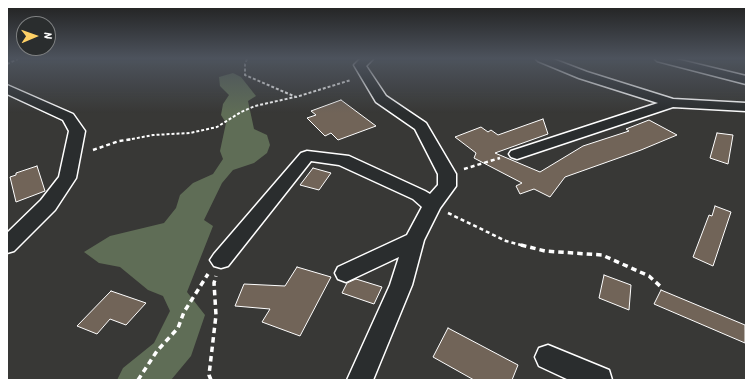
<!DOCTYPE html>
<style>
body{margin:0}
#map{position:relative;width:753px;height:387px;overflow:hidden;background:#383836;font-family:Kalam,sans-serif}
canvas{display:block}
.frame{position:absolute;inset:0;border:8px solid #fff;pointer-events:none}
.north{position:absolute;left:16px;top:16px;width:40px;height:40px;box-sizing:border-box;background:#2a2d2e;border:1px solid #7f8182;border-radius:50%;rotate:88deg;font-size:11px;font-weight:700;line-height:16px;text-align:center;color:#fff}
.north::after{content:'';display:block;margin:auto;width:14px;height:18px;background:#ffd166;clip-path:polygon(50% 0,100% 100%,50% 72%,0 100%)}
</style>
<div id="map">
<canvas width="753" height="387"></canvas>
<div class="frame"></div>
<div class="north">N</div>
</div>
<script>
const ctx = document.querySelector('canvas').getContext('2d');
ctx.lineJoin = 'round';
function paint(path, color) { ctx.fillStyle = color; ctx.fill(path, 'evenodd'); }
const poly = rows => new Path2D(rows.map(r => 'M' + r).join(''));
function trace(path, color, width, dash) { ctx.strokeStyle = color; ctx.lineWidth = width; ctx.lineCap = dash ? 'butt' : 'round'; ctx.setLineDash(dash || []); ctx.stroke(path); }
paint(poly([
 [233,73,241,77,256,96,248,101,254,129,267,135,270,145,267,153,254,163,233,170,222,183,204,220,213,226,187,292,205,315,191,356,171,380,117,380,123,368,154,343,170,311,163,296,148,290,120,267,99,263,84,252,110,236,164,223,176,208,180,195,193,183,213,174,223,159,220,151,226,123,221,115,223,104,229,95,220,86,219,77]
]), '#5f6d56');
const building = poly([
 [341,100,376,126,338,140,331,133,325,136,307,118,316,115,311,111,341,100],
 [543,119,548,134,495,153,540,172,583,146,629,131,626,129,649,120,677,135,641,150,565,177,550,197,534,189,520,194,516,186,522,183,474,158,476,153,455,137,481,127,488,132,491,130,498,135,543,119],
 [717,133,733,135,728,164,710,158,717,133],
 [37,166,45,191,16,202,10,177,16,175,16,173,37,166],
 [313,168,331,173,319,190,300,185,313,168],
 [715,206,731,212,713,266,693,257,709,215,712,216,715,206],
 [297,267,331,277,300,336,262,322,270,309,235,306,244,284,285,286,297,267],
 [604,275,631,285,629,310,599,298,604,275],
 [356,279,382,287,374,304,342,293,347,283,356,279],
 [661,290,745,325,745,343,654,304,661,290],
 [111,291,146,303,126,325,110,319,97,334,77,326,111,291],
 [448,328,518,365,512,380,474,380,433,357,448,328]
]);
paint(building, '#716458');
trace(building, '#fff', 1);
const street = poly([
 [360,59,373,59,366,66,386,96,426,123,456,174,456,186,440,208,424,240,412,285,373,380,347,380,390,285,399,257,346,282,338,279,335,273,338,267,407,235,422,207,413,199,339,165,311,161,228,266,221,268,214,266,210,260,214,254,301,153,307,151,349,156,425,191,430,194,438,185,438,174,415,129,376,102,354,65,360,59],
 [536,59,553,59,587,72,673,99,746,103,746,111,673,107,517,159,511,157,509,154,511,151,658,103,579,78,538,61,536,59],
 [655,59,676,59,746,76,746,84,657,61,655,59],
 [7,85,73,114,85,131,76,178,55,210,14,251,7,253,7,233,41,200,59,177,69,131,63,120,7,94,7,85],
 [548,345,609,370,612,380,569,380,539,366,535,357,539,348,548,345]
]);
trace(street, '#fff', 3);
trace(poly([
 [247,59,245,64,245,75,296,97,351,80],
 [7,64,18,59],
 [127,140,153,135,190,133,217,127,241,112,255,106,295,97]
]), '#fff', 2, [3, 2]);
trace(poly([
 [93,150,119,141,133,139],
 [464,169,500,158],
 [448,213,506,241,525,246]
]), '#fff', 2.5, [4, 3]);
trace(poly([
 [521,245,545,251,602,255,649,276,660,286],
 [138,380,157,351,178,328,184,312,208,274],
 [211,380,209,375,216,315,214,283,216,276]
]), '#fff', 3.5, [5.5, 4]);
paint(street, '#2a2d2e');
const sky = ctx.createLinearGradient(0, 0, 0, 113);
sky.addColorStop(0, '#1f1f1e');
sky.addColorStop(0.52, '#4d535d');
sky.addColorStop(1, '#4d535d00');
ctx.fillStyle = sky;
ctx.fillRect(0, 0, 753, 113);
</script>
